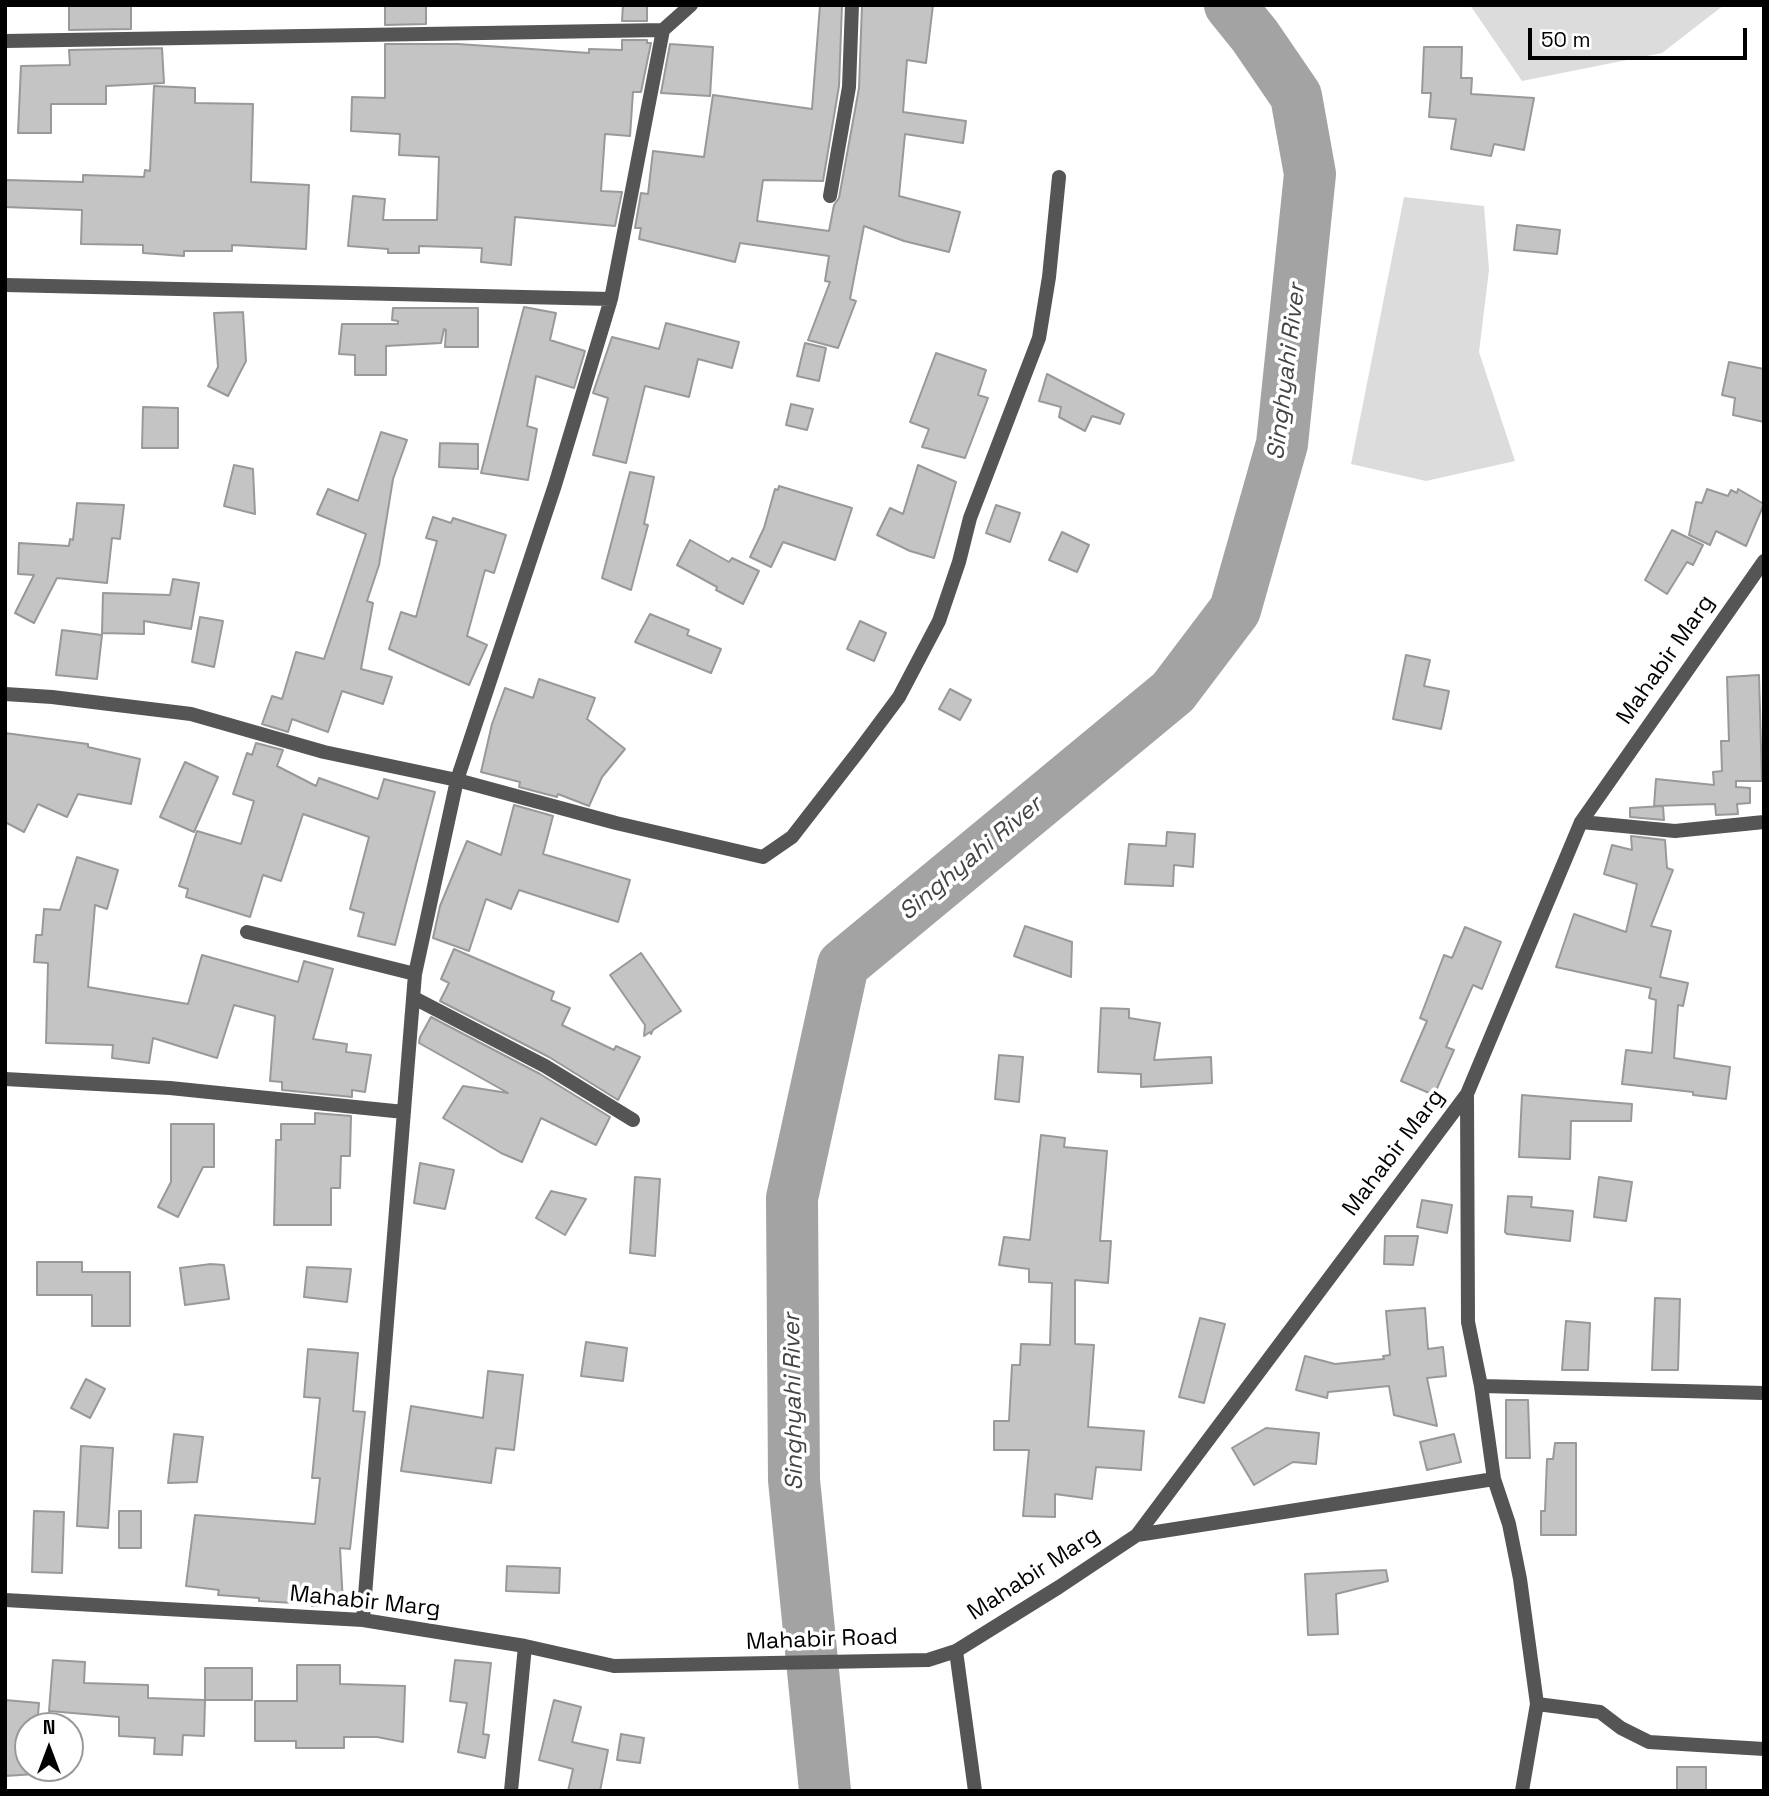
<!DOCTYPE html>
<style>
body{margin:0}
#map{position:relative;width:1769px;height:1796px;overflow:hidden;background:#fff;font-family:"Space Grotesk",sans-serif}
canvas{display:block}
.frame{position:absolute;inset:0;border:7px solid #000;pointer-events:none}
.north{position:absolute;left:14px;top:1712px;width:70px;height:70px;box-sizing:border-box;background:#fff;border:2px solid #999;border-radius:50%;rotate:0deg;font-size:19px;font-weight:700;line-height:28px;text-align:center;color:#000}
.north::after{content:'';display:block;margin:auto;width:24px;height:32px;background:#000;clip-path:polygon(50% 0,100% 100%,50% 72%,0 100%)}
.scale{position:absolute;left:1528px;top:28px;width:219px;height:32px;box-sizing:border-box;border:4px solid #000;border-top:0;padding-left:9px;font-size:21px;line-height:24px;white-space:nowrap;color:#000;-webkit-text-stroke:5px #fff;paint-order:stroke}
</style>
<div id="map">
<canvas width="1769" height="1796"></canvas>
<div class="frame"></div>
<div class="north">N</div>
<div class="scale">50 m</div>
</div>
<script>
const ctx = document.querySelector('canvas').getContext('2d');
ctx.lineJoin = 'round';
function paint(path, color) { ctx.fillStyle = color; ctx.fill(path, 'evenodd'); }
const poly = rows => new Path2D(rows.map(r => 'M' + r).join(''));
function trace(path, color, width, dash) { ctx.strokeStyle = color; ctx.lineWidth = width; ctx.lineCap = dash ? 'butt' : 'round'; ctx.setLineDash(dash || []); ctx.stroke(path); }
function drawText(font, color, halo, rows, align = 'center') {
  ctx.font = font + ' "Space Grotesk",sans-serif'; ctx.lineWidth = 7; ctx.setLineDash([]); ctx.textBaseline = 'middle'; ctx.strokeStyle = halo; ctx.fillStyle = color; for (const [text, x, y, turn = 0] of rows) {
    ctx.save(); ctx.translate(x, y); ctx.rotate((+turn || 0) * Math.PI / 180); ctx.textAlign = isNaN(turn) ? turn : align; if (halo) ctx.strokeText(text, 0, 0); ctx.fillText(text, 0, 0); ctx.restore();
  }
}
paint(poly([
 [1470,5,1724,5,1662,53,1522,81],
 [1404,197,1484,206,1489,270,1479,352,1515,461,1426,481,1351,464]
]), '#dcdcdc');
trace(poly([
 [825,1791,794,1480,792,1198,843,965,1173,692,1235,610,1282,444,1310,174,1296,96,1255,36,1230,5]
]), '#a3a3a3', 52);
const building = poly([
 [69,5,131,5,131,29,69,30,69,5],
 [385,5,426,5,426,24,385,25,385,5],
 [623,5,647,5,647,21,622,21,623,5],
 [820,5,842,5,839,86,823,181,763,180,757,221,829,231,834,205,839,198,859,88,862,5,933,5,926,63,907,60,903,112,966,121,963,143,905,134,899,196,960,212,949,252,904,241,864,226,850,299,856,301,838,348,808,340,830,282,825,281,829,256,740,243,735,262,639,239,641,228,635,228,641,193,648,194,653,151,704,157,713,95,812,109,820,5],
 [622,40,647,40,647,43,651,43,641,92,633,92,630,136,605,134,601,191,622,192,615,226,515,217,511,265,481,262,482,248,419,246,419,253,388,253,388,249,348,246,353,196,385,199,383,220,437,220,439,157,399,155,400,134,351,131,352,97,385,98,385,44,458,44,589,53,589,49,622,50,622,40],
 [670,44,713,47,710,96,661,93,670,44],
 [1424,47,1462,47,1461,78,1472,78,1471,94,1534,98,1524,150,1494,144,1491,156,1451,149,1456,119,1429,117,1431,93,1422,93,1424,47],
 [162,48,164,83,106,86,106,104,51,104,51,133,18,133,21,66,70,65,69,50,162,48],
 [154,86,195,88,195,103,253,104,251,182,309,185,306,249,232,245,232,251,184,251,184,256,143,253,143,245,81,244,82,210,5,207,5,180,83,182,83,175,144,177,145,170,150,171,154,86],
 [1517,225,1560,230,1557,254,1514,250,1517,225],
 [524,307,556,313,550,340,585,351,574,388,536,376,527,426,537,429,528,480,481,473,524,307],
 [393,308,478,308,478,347,445,347,446,330,444,329,441,343,386,346,386,375,355,375,355,355,339,354,342,324,398,324,398,321,392,320,393,308],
 [243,312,246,361,228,396,208,386,218,367,214,313,243,312],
 [666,323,739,342,732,368,698,359,689,397,645,386,626,463,593,455,608,398,593,393,612,337,659,349,666,323],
 [805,343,826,348,819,381,797,376,805,343],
 [936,353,986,370,978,395,988,398,965,458,922,447,929,429,910,422,936,353],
 [1729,362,1764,369,1764,422,1733,415,1735,398,1722,395,1729,362],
 [1047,374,1124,414,1120,424,1092,416,1085,431,1059,417,1061,407,1039,401,1047,374],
 [791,404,813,409,807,430,786,425,791,404],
 [143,407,178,408,178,448,142,448,143,407],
 [381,432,407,440,393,479,379,565,367,601,373,603,361,669,392,677,383,704,342,691,328,732,292,719,288,732,262,724,272,696,282,699,296,652,324,659,366,534,317,514,328,489,358,501,381,432],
 [440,443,478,444,478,469,439,467,440,443],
 [234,465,253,469,255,514,224,506,234,465],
 [918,465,956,482,934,558,910,551,877,535,890,508,903,514,918,465],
 [630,472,654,477,644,524,648,525,631,590,602,578,630,472],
 [779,486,852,508,835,560,783,542,771,567,750,557,764,528,775,489,778,490,779,486],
 [1707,489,1728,496,1731,490,1737,493,1738,489,1764,504,1746,546,1716,531,1710,545,1689,535,1696,502,1702,503,1707,489],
 [77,503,124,505,120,539,112,538,107,583,57,578,34,623,15,613,34,575,18,574,19,543,69,546,70,539,73,540,77,503],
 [996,505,1020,513,1010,542,986,533,996,505],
 [433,517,451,523,453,518,506,535,494,573,485,570,467,636,487,645,469,685,389,649,401,612,416,617,437,541,426,538,433,517],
 [1672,530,1703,545,1693,565,1687,562,1667,594,1645,580,1672,530],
 [1062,532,1089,545,1077,572,1049,560,1062,532],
 [690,540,729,562,732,558,759,571,743,604,716,590,717,587,677,565,690,540],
 [173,579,199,583,191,629,144,621,144,634,102,633,103,593,170,595,173,579],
 [650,614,689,630,687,635,721,649,711,673,635,642,650,614],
 [200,617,223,621,214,667,192,662,200,617],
 [860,621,886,633,874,661,847,649,860,621],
 [62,630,102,635,97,679,56,675,62,630],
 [1406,655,1430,660,1424,686,1449,691,1441,729,1393,719,1406,655],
 [1759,675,1762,781,1736,781,1736,787,1750,788,1750,803,1737,804,1738,814,1716,815,1715,804,1654,806,1656,779,1714,785,1713,772,1722,771,1721,741,1729,741,1727,677,1759,675],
 [539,679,595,698,587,719,625,749,602,777,589,806,558,794,557,797,519,787,520,782,481,772,492,724,505,688,533,698,539,679],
 [950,689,971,700,960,720,939,709,950,689],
 [5,733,88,744,88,747,140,759,131,804,78,794,67,817,38,804,24,832,5,822,5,733],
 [256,743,283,750,277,766,316,786,319,778,378,799,384,779,435,792,395,945,358,936,364,913,350,909,369,837,303,814,281,881,263,875,250,917,186,897,188,889,179,886,197,831,241,844,254,801,233,794,247,753,252,755,256,743],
 [185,762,218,777,194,832,160,817,185,762],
 [514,805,553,816,543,854,630,880,618,922,519,890,511,909,486,899,469,951,433,938,440,906,467,841,501,855,514,805],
 [1663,806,1664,820,1630,817,1630,808,1663,806],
 [1167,832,1195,834,1193,867,1174,865,1173,886,1125,884,1129,844,1166,846,1167,832],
 [1631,836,1665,840,1667,868,1673,870,1651,926,1671,931,1660,977,1688,983,1683,1006,1678,1005,1674,1058,1730,1067,1726,1099,1693,1095,1693,1092,1622,1084,1626,1050,1652,1053,1656,1000,1649,998,1651,988,1556,967,1574,914,1626,932,1637,884,1604,874,1612,845,1632,850,1631,836],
 [77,857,118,870,107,909,95,905,88,987,188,1004,202,955,298,982,304,961,333,969,313,1039,347,1044,346,1052,371,1055,365,1092,352,1090,352,1097,282,1090,282,1082,270,1081,275,1016,234,1005,217,1058,153,1038,149,1063,112,1058,113,1045,46,1043,48,963,34,962,36,935,42,935,44,909,60,910,77,857],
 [1025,926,1072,942,1071,977,1014,956,1025,926],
 [1465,927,1501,942,1482,989,1473,985,1446,1047,1454,1050,1434,1095,1401,1081,1427,1021,1420,1018,1444,955,1452,958,1465,927],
 [454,949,554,992,551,1000,570,1008,562,1025,614,1050,616,1046,640,1057,618,1100,549,1057,440,1001,449,983,441,979,454,949],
 [641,953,681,1011,653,1030,651,1034,650,1032,644,1036,645,1025,610,975,641,953],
 [1101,1008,1129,1009,1129,1018,1160,1023,1154,1060,1211,1057,1212,1083,1141,1087,1141,1074,1098,1072,1101,1008],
 [431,1017,540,1074,610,1117,596,1145,541,1118,522,1162,501,1153,443,1118,463,1086,508,1093,419,1043,420,1037,431,1017],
 [999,1055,1023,1057,1019,1102,995,1099,999,1055],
 [1522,1095,1632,1104,1631,1121,1571,1121,1570,1159,1519,1157,1522,1095],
 [315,1113,351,1116,350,1156,341,1156,340,1188,331,1188,331,1225,274,1225,276,1140,281,1140,281,1124,315,1124,315,1113],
 [171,1124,214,1124,214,1167,203,1167,178,1217,158,1207,171,1182,171,1124],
 [1041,1135,1065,1138,1064,1147,1107,1151,1100,1241,1111,1241,1108,1283,1075,1280,1075,1344,1094,1345,1088,1427,1144,1431,1141,1470,1096,1467,1092,1499,1055,1494,1055,1517,1023,1516,1029,1450,994,1450,994,1421,1009,1421,1012,1365,1020,1365,1021,1344,1050,1345,1052,1283,1029,1282,1029,1269,999,1265,1004,1237,1030,1240,1041,1135],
 [420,1163,454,1170,445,1209,414,1203,420,1163],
 [635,1177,660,1179,655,1256,630,1253,635,1177],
 [1599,1177,1632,1182,1626,1221,1594,1217,1599,1177],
 [551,1191,586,1199,565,1235,536,1218,551,1191],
 [1508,1196,1532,1197,1531,1207,1573,1211,1570,1241,1507,1234,1505,1232,1508,1196],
 [1422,1200,1452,1205,1447,1233,1417,1227,1422,1200],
 [1385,1236,1418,1236,1413,1265,1384,1264,1385,1236],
 [37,1262,82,1262,82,1272,130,1272,130,1326,92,1326,92,1295,37,1295,37,1262],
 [211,1264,224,1265,229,1299,185,1305,180,1268,211,1264],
 [307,1267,351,1269,347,1302,304,1297,307,1267],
 [1655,1298,1680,1299,1678,1370,1652,1370,1655,1298],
 [1425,1308,1428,1349,1443,1347,1446,1376,1427,1378,1437,1426,1394,1415,1389,1386,1328,1392,1327,1398,1296,1390,1305,1356,1335,1364,1384,1359,1383,1356,1390,1355,1386,1311,1425,1308],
 [1200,1318,1225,1324,1204,1403,1179,1397,1200,1318],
 [1566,1321,1590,1323,1588,1370,1562,1370,1566,1321],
 [586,1342,627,1348,623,1381,581,1376,586,1342],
 [308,1349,358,1353,353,1411,365,1412,350,1549,340,1548,343,1604,312,1606,312,1604,259,1601,259,1598,218,1595,219,1590,186,1586,195,1515,315,1524,320,1478,312,1478,320,1398,304,1397,308,1349],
 [488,1371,523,1375,514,1450,496,1448,491,1483,401,1471,411,1406,483,1418,488,1371],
 [86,1379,105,1389,90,1418,71,1408,86,1379],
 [1506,1400,1528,1400,1530,1458,1506,1458,1506,1400],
 [1266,1428,1319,1433,1316,1464,1293,1462,1254,1485,1232,1448,1266,1428],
 [174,1434,203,1437,197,1482,168,1483,174,1434],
 [1454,1434,1461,1462,1427,1470,1420,1442,1454,1434],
 [1555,1443,1576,1443,1576,1535,1541,1535,1541,1511,1545,1511,1547,1459,1553,1459,1555,1443],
 [81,1446,113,1448,108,1528,77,1526,81,1446],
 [34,1511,64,1512,62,1573,32,1572,34,1511],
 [119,1511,141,1511,141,1548,119,1548,119,1511],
 [507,1566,560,1568,559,1593,506,1591,507,1566],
 [1386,1570,1388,1581,1336,1594,1338,1634,1308,1635,1305,1574,1386,1570],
 [53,1660,85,1662,84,1683,148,1685,148,1698,205,1700,204,1736,183,1735,182,1755,154,1754,155,1738,119,1736,119,1717,49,1711,53,1660],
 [455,1660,491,1663,483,1734,489,1735,485,1758,458,1752,467,1703,450,1701,455,1660],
 [297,1665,340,1665,340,1684,405,1686,403,1742,377,1737,344,1737,344,1748,296,1748,296,1741,255,1741,255,1701,297,1701,297,1665],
 [205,1668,252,1668,252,1700,205,1700,205,1668],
 [5,1700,39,1703,37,1726,28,1726,28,1768,35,1768,36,1774,5,1776,5,1700],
 [554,1700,581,1707,572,1742,608,1750,600,1791,568,1791,573,1769,539,1760,554,1700],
 [621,1734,644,1738,640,1763,617,1760,621,1734],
 [1677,1767,1706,1767,1706,1791,1677,1791,1677,1767]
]);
paint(building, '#c4c4c4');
trace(building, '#999', 2);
trace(poly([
 [5,41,663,30],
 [830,196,849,87,852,5],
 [5,285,611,299],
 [5,694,52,697,191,714,324,752,457,780,616,823,763,857,792,837,858,752,899,697,939,621,959,562,970,518,1039,338,1049,277,1059,177],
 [1581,822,1675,831,1764,822],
 [247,932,415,974],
 [414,998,545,1066,633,1120],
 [5,1079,170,1088,404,1112],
 [1467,1094,1468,1322,1481,1386,1494,1479,1509,1524,1520,1579,1537,1704,1522,1791],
 [1481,1386,1764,1393],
 [1137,1535,1494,1479],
 [5,1600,363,1620,525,1646,614,1666,928,1660,956,1651,1059,1587,1137,1535,1467,1094,1581,822,1764,561],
 [363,1620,415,974,457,780,555,485,611,299,663,30,691,5],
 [956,1651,975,1791],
 [1537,1704,1600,1712,1621,1728,1649,1742,1764,1749],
 [511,1791,525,1646]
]), '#555', 14);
drawText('23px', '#000', '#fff', [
 ["Mahabir Marg",1666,660,-55],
 ["Mahabir Marg",1394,1153,-53],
 ["Mahabir Marg",1034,1574,-33],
 ["Mahabir Marg",365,1602,6],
 ["Mahabir Road",822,1640,-2]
]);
drawText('italic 24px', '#444', '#fff', [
 ["Singhyahi River",1287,372,-83],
 ["Singhyahi River",971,859,-40],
 ["Singhyahi River",794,1402,-91]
]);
</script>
